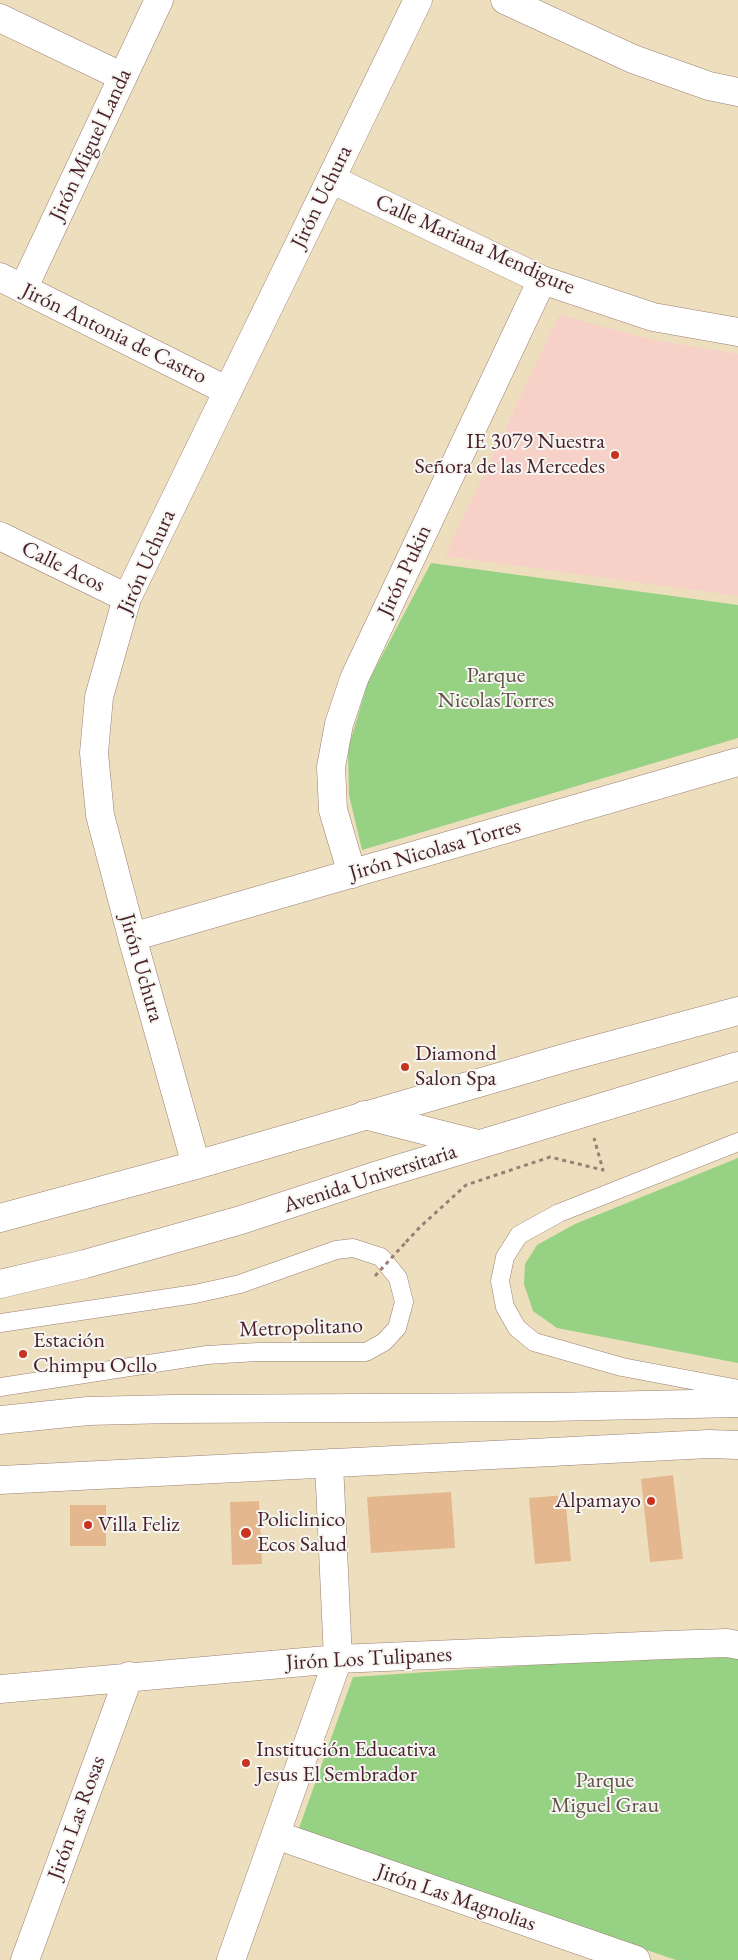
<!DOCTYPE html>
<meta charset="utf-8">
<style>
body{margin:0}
canvas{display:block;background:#eddfbd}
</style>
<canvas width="738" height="1960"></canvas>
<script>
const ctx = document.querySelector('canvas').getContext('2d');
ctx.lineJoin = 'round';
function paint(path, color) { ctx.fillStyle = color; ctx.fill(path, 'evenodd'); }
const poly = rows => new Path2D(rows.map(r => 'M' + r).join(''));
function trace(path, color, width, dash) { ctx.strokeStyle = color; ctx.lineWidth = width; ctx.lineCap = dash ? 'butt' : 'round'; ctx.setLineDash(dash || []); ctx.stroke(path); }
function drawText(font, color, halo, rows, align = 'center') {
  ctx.font = font + ' "EB Garamond",serif'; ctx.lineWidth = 4; ctx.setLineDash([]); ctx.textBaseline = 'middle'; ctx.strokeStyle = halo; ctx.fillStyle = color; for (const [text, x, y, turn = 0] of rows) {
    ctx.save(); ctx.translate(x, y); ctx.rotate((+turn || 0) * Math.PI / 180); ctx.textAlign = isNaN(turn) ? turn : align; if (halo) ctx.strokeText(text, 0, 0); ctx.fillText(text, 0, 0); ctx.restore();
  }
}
paint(poly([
 [559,315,654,340,738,354,738,596,445,556]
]), '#f7d1c8');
paint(poly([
 [431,563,738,605,738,738,362,850,349,795,348,749,368,682],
 [738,1158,738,1363,557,1328,533,1311,524,1284,525,1264,537,1245,575,1224],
 [712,1653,738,1657,738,1960,676,1960,298,1831,353,1677]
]), '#97d184');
paint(poly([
 [673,1475,683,1559,650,1562,641,1479],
 [451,1492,455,1548,371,1553,367,1497],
 [565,1495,571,1561,535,1564,529,1498],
 [259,1501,262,1564,232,1565,230,1502],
 [70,1505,106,1505,106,1546,70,1546]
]), '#e5b78f');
const lane = poly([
 [738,1142,559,1213,519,1235,505,1257,500,1281,505,1307,517,1328,534,1342,622,1367,738,1389],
 [0,1323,195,1294,240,1284,336,1250,353,1248,381,1257,398,1278,404,1302,397,1328,384,1342,366,1352,258,1352,207,1355,0,1387]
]);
const street = poly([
 [505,0,633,59,709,86,738,92],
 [0,18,123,77],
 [331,179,542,280,653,317,738,332],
 [0,277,228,391],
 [23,289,159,0],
 [0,536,127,598],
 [352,874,333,810,331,767,339,724,354,679,542,280],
 [132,937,738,762],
 [196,1165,132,937,100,815,94,753,99,697,127,598,418,0],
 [0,1218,196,1165,568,1057,738,1011],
 [0,1480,709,1444,738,1445],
 [0,1689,338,1659,667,1645,727,1643,738,1645],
 [276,1835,636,1960],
 [25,1960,129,1676],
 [231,1960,338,1659,329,1463]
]);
const primary = poly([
 [364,1115,478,1144],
 [0,1284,85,1264,241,1220,372,1177,738,1066],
 [0,1420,88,1411,173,1409,551,1407,738,1403]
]);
trace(lane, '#9c7f74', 19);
trace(street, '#9c7f74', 29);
trace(primary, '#9c7f74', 29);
trace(poly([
 [406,1242,420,1227,466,1185,550,1157,603,1170,594,1138]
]), '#9c7f74', 3, [4, 4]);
trace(lane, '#fff', 18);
trace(street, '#fff', 28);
trace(primary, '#fff', 28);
trace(poly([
 [375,1276,406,1242]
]), '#9c7f74', 3, [4, 4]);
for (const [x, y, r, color] of [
 [615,455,5,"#c8321e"],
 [405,1067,5,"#c8321e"],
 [23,1354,5,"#c8321e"],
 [651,1501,5,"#c8321e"],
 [88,1525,5,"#c8321e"],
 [246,1533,6,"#c8321e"],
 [246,1763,5,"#c8321e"]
]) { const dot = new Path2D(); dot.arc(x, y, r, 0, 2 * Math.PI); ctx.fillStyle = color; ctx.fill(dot); trace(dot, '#f6f6f2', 2); }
drawText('22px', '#4a1f2b', '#f6f6f2', [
 ["Jirón Miguel Landa",91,145,-65],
 ["Jirón Uchura",322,197,-64],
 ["Calle Mariana Mendigure",475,245,24],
 ["Jirón Antonia de Castro",114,334,26],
 ["Jirón Uchura",147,562,-66],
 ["Calle Acos",63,567,26],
 ["Jirón Pukin",405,571,-65],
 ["Jirón Nicolasa Torres",435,850,-16],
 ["Jirón Uchura",141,968,74],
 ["Avenida Universitaria",370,1179,-18],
 ["Metropolitano",301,1328,-2],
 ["Jirón Los Tulipanes",369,1659,-3],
 ["Jirón Las Rosas",77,1818,-70],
 ["Jirón Las Magnolias",456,1898,19]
]);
drawText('22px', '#4a1f2b', '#f6f6f2', [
 ["IE 3079 Nuestra",605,442,"right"],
 ["Señora de las Mercedes",605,467,"right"],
 ["Diamond",415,1054],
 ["Salon Spa",415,1079],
 ["Estación",33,1341],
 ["Chimpu Ocllo",33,1366],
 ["Alpamayo",641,1501,"right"],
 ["Policlinico",257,1520],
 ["Ecos Salud",257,1545],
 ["Villa Feliz",98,1525],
 ["Institución Educativa",256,1750],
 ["Jesus El Sembrador",256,1775]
], 'left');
drawText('22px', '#615446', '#f6f6f2', [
 ["Parque",496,676],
 ["NicolasTorres",496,701],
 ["Parque",605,1781],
 ["Miguel Grau",605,1806]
]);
</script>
